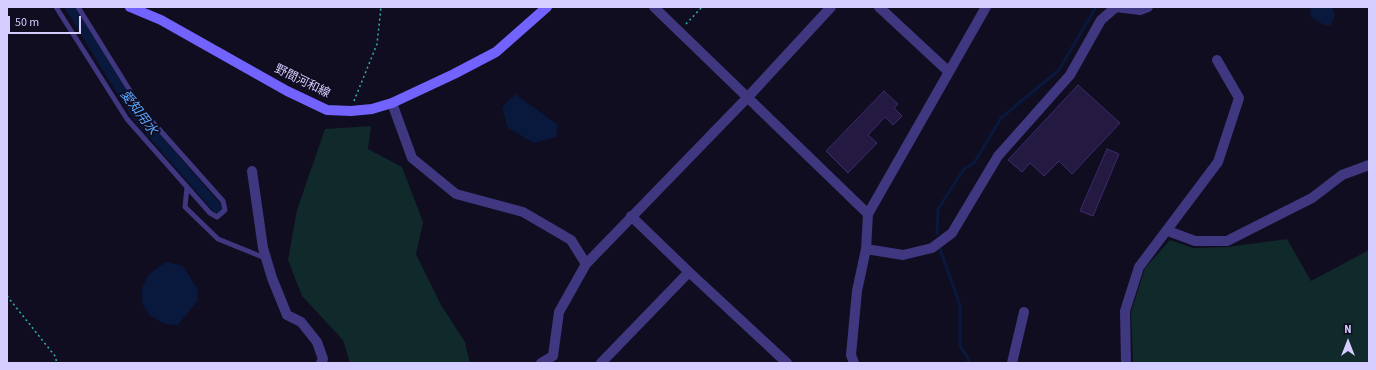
<!DOCTYPE html>
<meta charset="utf-8">
<style>
body{margin:0}
#map{position:relative;width:1376px;height:370px;overflow:hidden;background:#110d20;font-family:"Source Sans 3",sans-serif}
canvas{display:block}
.frame{position:absolute;inset:0;border:8px solid #d5ccff;pointer-events:none}
.north{position:absolute;left:1328px;top:322px;width:40px;height:40px;-webkit-text-stroke:3px #110d20;paint-order:stroke;rotate:0deg;font-size:11px;font-weight:700;line-height:16px;text-align:center;color:#d5ccff}
.north::after{content:'';display:block;margin:auto;width:14px;height:18px;background:#d5ccff;clip-path:polygon(50% 0,100% 100%,50% 72%,0 100%)}
.scale{position:absolute;left:8px;top:16px;width:73px;height:18px;box-sizing:border-box;border:2px solid #d5ccff;border-top:0;padding-left:5px;font-size:12px;line-height:14px;white-space:nowrap;color:#d5ccff;-webkit-text-stroke:3px #110d20;paint-order:stroke}
</style>
<div id="map">
<canvas width="1376" height="370"></canvas>
<div class="frame"></div>
<div class="north">N</div>
<div class="scale">50 m</div>
</div>
<script>
const ctx = document.querySelector('canvas').getContext('2d');
ctx.lineJoin = 'round';
function paint(path, color) { ctx.fillStyle = color; ctx.fill(path, 'evenodd'); }
const poly = rows => new Path2D(rows.map(r => 'M' + r).join(''));
function trace(path, color, width, dash) { ctx.strokeStyle = color; ctx.lineWidth = width; ctx.lineCap = dash ? 'butt' : 'round'; ctx.setLineDash(dash || []); ctx.stroke(path); }
function drawText(font, color, halo, rows, align = 'center') {
  ctx.font = font + ' "Source Sans 3","Noto Sans JP",sans-serif'; ctx.lineWidth = 4; ctx.setLineDash([]); ctx.textBaseline = 'middle'; ctx.strokeStyle = halo; ctx.fillStyle = color; for (const [text, x, y, turn = 0] of rows) {
    ctx.save(); ctx.translate(x, y); ctx.rotate((+turn || 0) * Math.PI / 180); ctx.textAlign = isNaN(turn) ? turn : align; if (halo) ctx.strokeText(text, 0, 0); ctx.fillText(text, 0, 0); ctx.restore();
  }
}
paint(poly([
 [371,126,368,149,402,167,423,222,416,254,441,305,465,342,470,363,350,363,343,340,302,296,288,260,297,210,325,129],
 [1287,239,1311,281,1369,250,1369,363,1133,363,1131,312,1145,268,1170,240,1193,248,1228,247]
]), '#10292a');
paint(poly([
 [1310,7,1332,7,1335,15,1331,25,1324,25,1311,17],
 [515,94,558,125,556,137,534,143,508,128,502,108],
 [166,262,183,266,197,288,198,300,178,325,165,324,149,315,142,302,142,288,149,274]
]), '#09183d');
trace(poly([
 [937,234,938,209,964,169,974,163,1001,118,1059,70,1096,7],
 [940,249,960,305,960,346,969,360,967,363]
]), '#09183d', 3);
trace(poly([
 [70,7,135,113,219,210]
]), '#09183d', 10);
const building = poly([
 [1078,85,1120,123,1072,174,1059,161,1044,176,1030,163,1022,172,1008,160,1078,85],
 [884,91,898,104,894,108,902,116,893,125,885,117,868,135,877,143,848,173,826,151,884,91],
 [1107,149,1119,154,1093,216,1080,211,1107,149]
]);
paint(building, '#241941');
trace(building, '#3c2b6d', 1);
trace(poly([
 [686,24,702,7],
 [354,101,377,44,381,7],
 [7,296,55,356,57,363]
]), '#2db0b2', 1.5, [2, 3]);
trace(poly([
 [56,7,127,119,210,213,217,217,225,210,223,201,142,110,78,7],
 [187,187,185,207,218,239,265,258]
]), '#3f377f', 5);
trace(poly([
 [654,7,868,214],
 [879,7,949,72],
 [392,103,412,158,456,194,523,212,571,240,586,264],
 [252,171,263,248,272,278,287,315,301,322,317,342,323,359,321,363],
 [631,216,689,272,787,363],
 [1168,231,1195,241,1227,241,1312,198,1342,175,1369,165],
 [866,249,903,255,932,248,952,233,998,156,1070,75,1101,20,1116,7,1140,10,1148,7],
 [541,363,553,356,559,312,586,264,747,98,831,7],
 [601,363,689,272],
 [854,363,851,355,857,291,866,249,868,214,986,7],
 [1012,363,1024,312],
 [1126,363,1125,311,1139,267,1218,162,1239,98,1217,60]
]), '#3f377f', 10);
trace(poly([
 [130,7,161,20,287,91,327,110,351,111,372,109,392,103,454,74,496,52,547,7]
]), '#7263ff', 10);
drawText('12px', '#d5ccff', '#110d20', [
 ["野間河和線",302,82,26]
]);
drawText('italic 13px', '#5aa7ff', '#110d20', [
 ["愛知用水",138,113,53]
]);
</script>
